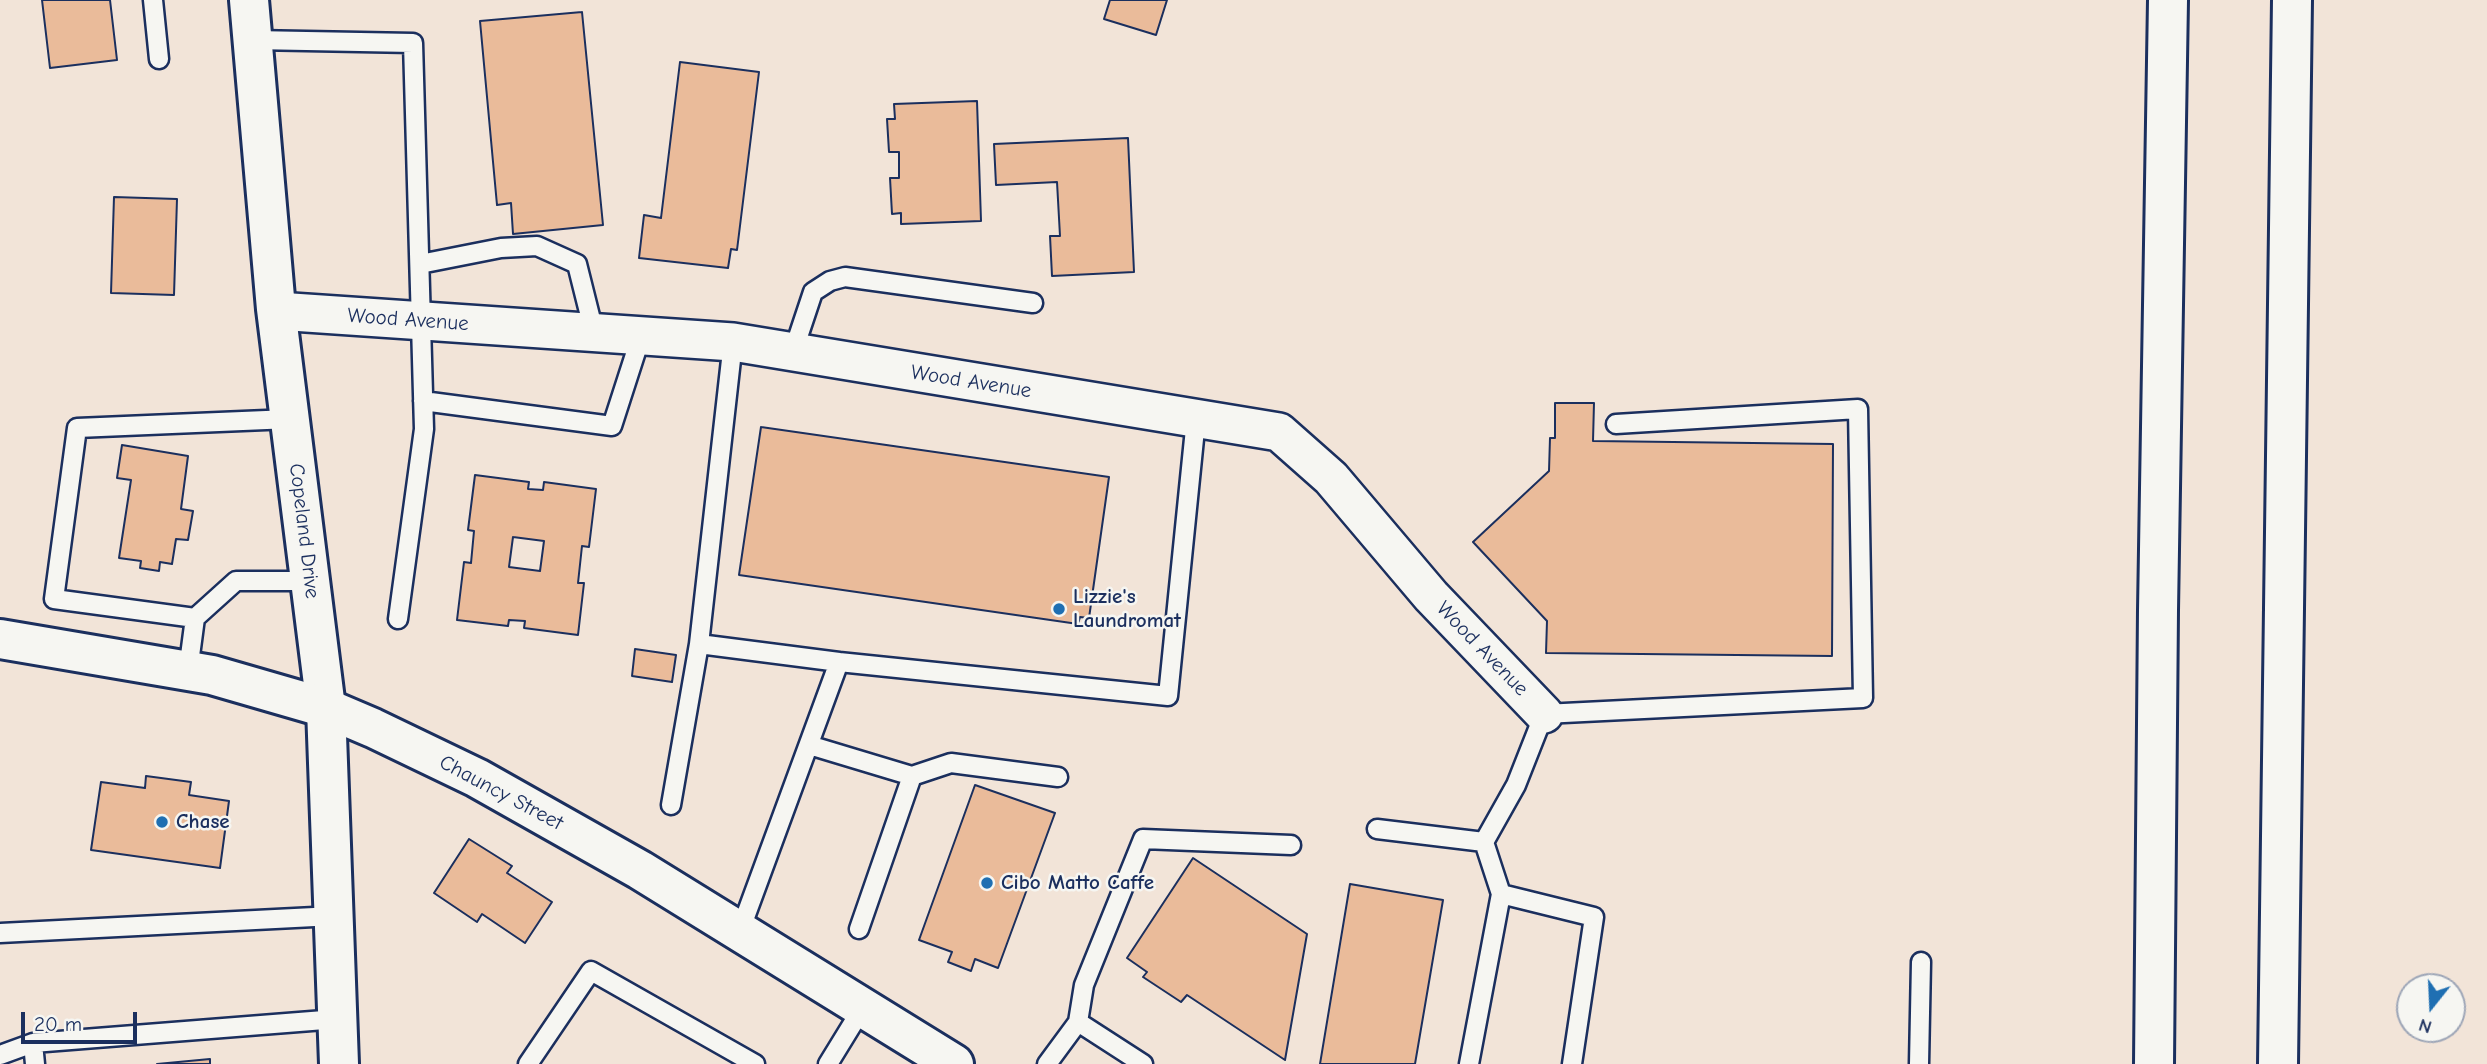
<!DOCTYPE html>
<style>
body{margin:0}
#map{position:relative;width:2487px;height:1064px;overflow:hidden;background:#f2e4d8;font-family:"Comic Neue",sans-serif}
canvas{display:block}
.north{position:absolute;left:2396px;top:973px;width:70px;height:70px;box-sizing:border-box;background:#f6f6f2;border:2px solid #9ea6b7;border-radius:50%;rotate:198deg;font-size:19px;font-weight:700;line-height:28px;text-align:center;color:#1b2f5e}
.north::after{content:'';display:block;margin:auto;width:24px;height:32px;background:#1f6fb2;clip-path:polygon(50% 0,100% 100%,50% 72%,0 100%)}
.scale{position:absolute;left:21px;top:1012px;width:116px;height:32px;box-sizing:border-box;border:4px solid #1b2f5e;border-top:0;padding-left:9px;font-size:21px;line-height:24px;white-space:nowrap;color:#1b2f5e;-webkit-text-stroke:5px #f6f6f2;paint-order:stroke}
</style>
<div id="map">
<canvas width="2487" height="1064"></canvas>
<div class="north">N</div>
<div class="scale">20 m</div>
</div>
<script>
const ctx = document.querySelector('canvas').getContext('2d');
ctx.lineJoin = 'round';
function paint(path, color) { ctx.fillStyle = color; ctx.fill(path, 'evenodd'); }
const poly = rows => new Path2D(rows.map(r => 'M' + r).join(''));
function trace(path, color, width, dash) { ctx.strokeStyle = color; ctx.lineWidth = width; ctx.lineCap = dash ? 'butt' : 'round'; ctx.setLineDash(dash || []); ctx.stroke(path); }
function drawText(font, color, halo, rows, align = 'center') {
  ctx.font = font + ' "Comic Neue",sans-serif'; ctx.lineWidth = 5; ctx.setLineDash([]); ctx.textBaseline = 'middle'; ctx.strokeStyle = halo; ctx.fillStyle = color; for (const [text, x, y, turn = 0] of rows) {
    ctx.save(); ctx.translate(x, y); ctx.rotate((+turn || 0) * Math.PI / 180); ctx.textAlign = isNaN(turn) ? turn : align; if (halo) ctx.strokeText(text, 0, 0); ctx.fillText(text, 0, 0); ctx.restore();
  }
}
const building = poly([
 [42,0,110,0,117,60,50,68,42,0],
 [1110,0,1167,0,1156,35,1104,19,1110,0],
 [582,12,603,225,513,234,511,203,497,205,480,21,582,12],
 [680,62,759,72,737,250,731,249,728,268,639,258,644,215,661,218,680,62],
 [977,101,981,221,901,224,901,213,892,214,890,178,899,178,899,152,889,152,887,119,895,119,894,104,977,101],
 [1128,138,1134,272,1052,276,1050,236,1060,236,1057,182,996,185,994,144,1128,138],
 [114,197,177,199,174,295,111,293,114,197],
 [1555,403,1594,403,1593,441,1833,444,1832,656,1546,653,1547,621,1473,542,1549,471,1550,438,1555,438,1555,403],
 [761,427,1109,477,1089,618,1080,617,1078,624,739,575,761,427],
 [122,445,188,456,181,509,193,511,188,540,176,539,172,564,160,562,159,571,140,568,141,561,119,558,131,480,117,478,122,445],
 [475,475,529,482,528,489,543,490,544,482,596,489,589,547,582,546,578,583,584,583,578,635,524,628,525,621,509,620,508,626,457,620,464,562,471,563,474,531,468,530,475,475],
 [513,537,544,541,540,571,509,567,513,537],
 [635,649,676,655,672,682,632,676,635,649],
 [146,776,191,782,189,795,229,801,220,868,91,850,101,782,145,788,146,776],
 [975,785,1055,813,998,968,975,959,971,971,948,962,952,952,919,940,975,785],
 [469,839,512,866,507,873,552,902,525,943,482,914,477,922,434,893,469,839],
 [1193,858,1307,934,1285,1060,1187,995,1181,1002,1143,977,1147,972,1127,958,1193,858],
 [1350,884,1443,900,1415,1064,1320,1064,1350,884],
 [210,1059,210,1064,157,1064,210,1059]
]);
paint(building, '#eabb9a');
trace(building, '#1b2f5e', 2);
const lane = poly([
 [153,0,159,59],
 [253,40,413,43,424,429,398,619],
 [420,264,501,248,537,246,577,264,594,332],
 [793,352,813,292,830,281,845,277,1033,303],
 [423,401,612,426,641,336],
 [290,419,77,428,54,599,195,618,236,581,310,581],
 [699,644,839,662],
 [188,671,195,618],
 [809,745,912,776,859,929],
 [912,776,951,763,1058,777],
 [671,805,699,644,733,342],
 [1377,829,1484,842,1501,894],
 [1484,842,1516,785,1544,714,1863,698,1858,409,1616,424],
 [740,931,839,662,1168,696,1196,419],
 [0,933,334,916],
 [1078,1022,1084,985,1143,839,1291,845],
 [33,1043,35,1064],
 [0,1055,33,1043,337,1019],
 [528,1064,591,971,755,1064],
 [828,1064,863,1007],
 [1047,1064,1078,1022,1143,1064],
 [1469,1064,1501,894,1594,917,1572,1064],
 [1919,1064,1921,962]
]);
const street = poly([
 [277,311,733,342,1279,432,1331,478,1431,596,1544,714]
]);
const secondary = poly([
 [249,0,276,309,326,708,339,1064]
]);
const primary = poly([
 [0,639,212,675,326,708,373,728,477,778,640,870,954,1064]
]);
const highway = poly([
 [2154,1064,2158,610,2168,0],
 [2278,1064,2292,0]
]);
trace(lane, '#1b2f5e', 23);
trace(street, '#1b2f5e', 42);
trace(secondary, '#1b2f5e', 44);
trace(primary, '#1b2f5e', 44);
trace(highway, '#1b2f5e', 44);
trace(lane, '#f6f6f2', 18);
trace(street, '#f6f6f2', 37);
trace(secondary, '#f6f6f2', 38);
trace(primary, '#f6f6f2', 38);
trace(highway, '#f6f6f2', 38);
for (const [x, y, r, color] of [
 [1059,609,7,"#1f6fb2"],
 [162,822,7,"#1f6fb2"],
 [987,883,7,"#1f6fb2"]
]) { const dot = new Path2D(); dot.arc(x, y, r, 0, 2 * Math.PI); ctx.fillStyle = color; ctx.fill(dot); trace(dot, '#f6f6f2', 2.5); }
drawText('21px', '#1b2f5e', '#f6f6f2', [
 ["Wood Avenue",408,320,4],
 ["Wood Avenue",971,382,9],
 ["Copeland Drive",304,531,83],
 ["Wood Avenue",1482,649,46],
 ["Chauncy Street",501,793,28]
]);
drawText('bold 21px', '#1b2f5e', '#f6f6f2', [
 ["Lizzie's",1073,597],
 ["Laundromat",1073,621],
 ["Chase",176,822],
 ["Cibo Matto Caffe",1001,883]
], 'left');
</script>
